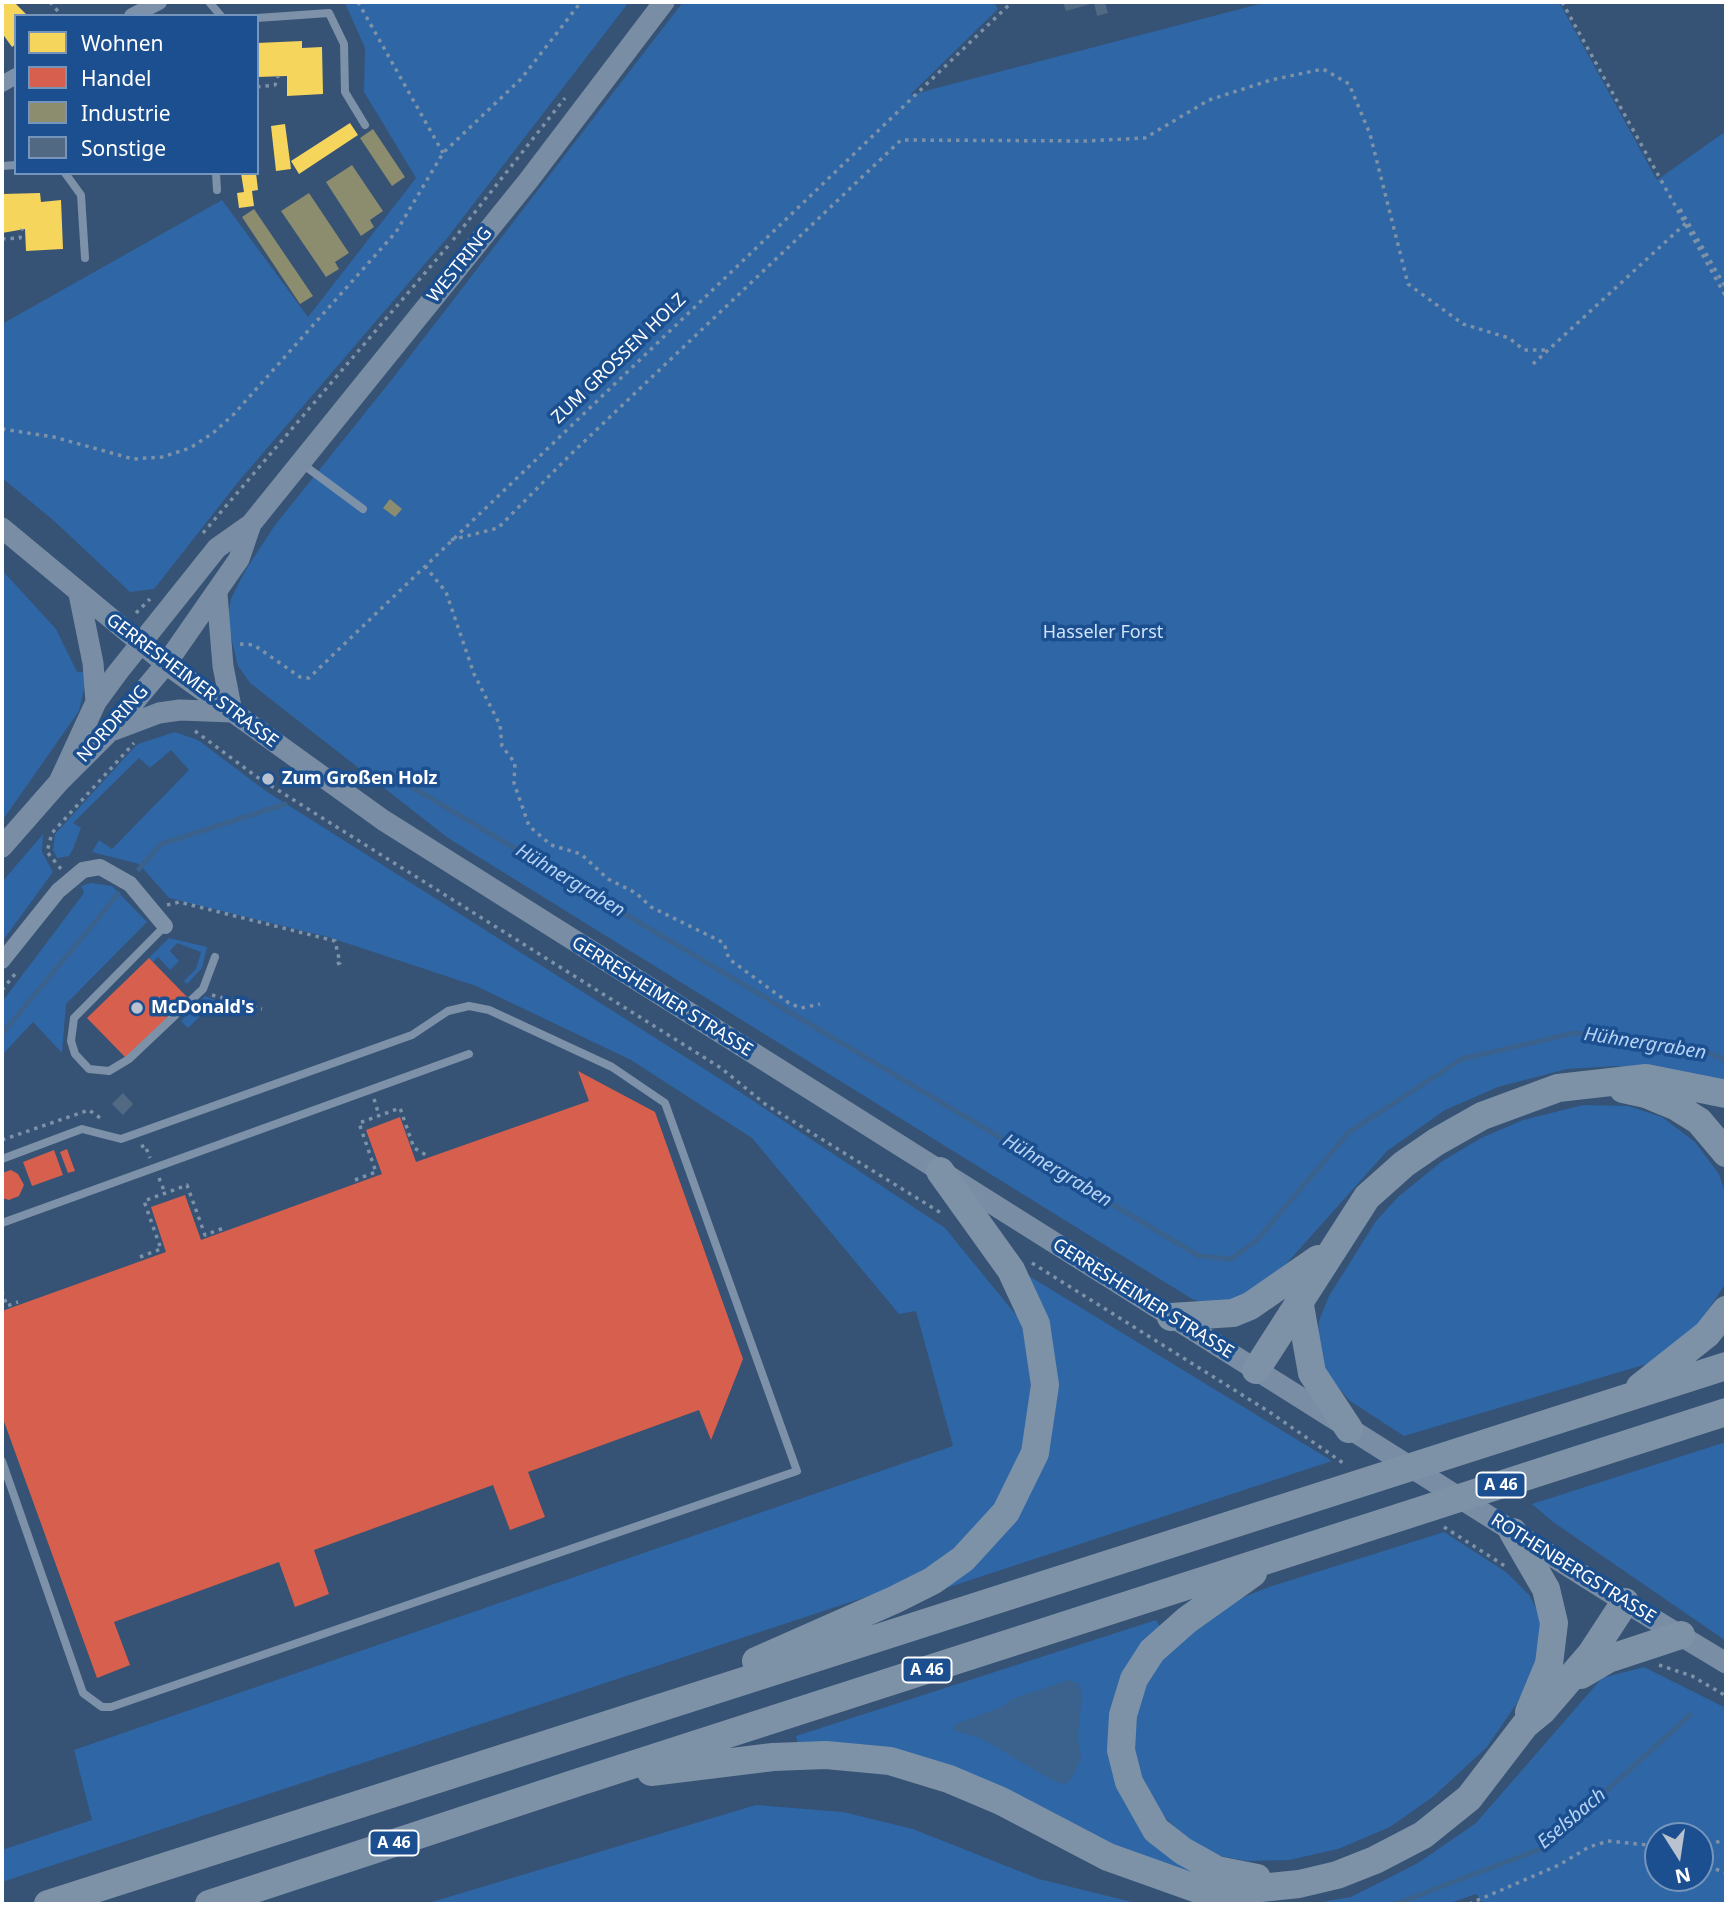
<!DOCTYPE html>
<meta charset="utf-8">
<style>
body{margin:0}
#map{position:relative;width:1728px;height:1906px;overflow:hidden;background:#365274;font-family:"Noto Sans",sans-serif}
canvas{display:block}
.frame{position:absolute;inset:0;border:4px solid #fff;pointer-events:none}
.legend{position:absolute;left:14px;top:14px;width:245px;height:161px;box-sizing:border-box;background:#1b4f8f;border:2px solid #7695bc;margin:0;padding:9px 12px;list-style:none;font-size:21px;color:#fff}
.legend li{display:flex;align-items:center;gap:14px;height:35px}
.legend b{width:35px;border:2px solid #7695bc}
.north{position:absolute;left:1644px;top:1822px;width:70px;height:70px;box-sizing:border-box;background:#1b4f8f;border:2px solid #7695bc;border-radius:50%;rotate:168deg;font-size:19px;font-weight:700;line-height:28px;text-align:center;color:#fff}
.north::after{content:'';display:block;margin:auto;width:24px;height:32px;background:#b9c2ce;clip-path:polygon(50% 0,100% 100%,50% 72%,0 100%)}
</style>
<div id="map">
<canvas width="1728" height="1906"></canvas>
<div class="frame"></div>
<ul class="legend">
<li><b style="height:19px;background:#f6d55c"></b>Wohnen</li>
<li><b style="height:19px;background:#d6604d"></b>Handel</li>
<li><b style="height:19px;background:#8c8c6e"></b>Industrie</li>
<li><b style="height:19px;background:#526984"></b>Sonstige</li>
</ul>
<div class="north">N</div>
</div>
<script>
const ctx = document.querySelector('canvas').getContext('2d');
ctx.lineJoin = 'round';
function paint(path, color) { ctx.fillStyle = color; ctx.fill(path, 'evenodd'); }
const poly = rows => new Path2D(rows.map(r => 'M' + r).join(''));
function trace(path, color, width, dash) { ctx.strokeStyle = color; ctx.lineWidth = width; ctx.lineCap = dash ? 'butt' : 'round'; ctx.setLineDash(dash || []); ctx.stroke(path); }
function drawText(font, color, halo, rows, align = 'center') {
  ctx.font = font + ' "Noto Sans",sans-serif'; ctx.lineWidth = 7; ctx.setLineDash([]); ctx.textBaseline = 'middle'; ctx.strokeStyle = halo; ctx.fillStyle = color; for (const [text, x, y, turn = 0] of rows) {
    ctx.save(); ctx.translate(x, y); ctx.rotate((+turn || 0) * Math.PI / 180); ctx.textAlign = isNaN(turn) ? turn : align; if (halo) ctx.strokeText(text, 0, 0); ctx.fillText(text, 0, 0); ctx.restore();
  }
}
paint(poly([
 [364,2,629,2,448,237,239,481,154,589,130,592,53,520,2,478,2,324,222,200,308,317,416,178,364,92,365,48,345,3],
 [683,2,994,2,998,9,910,95,1267,2,1559,2,1657,180,1726,131,1726,1085,1692,1076,1616,1066,1567,1069,1498,1087,1445,1110,1387,1151,1262,1291,1210,1305,1192,1299,448,838,250,683,238,666,227,620,231,599,245,571,275,525,393,378],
 [2,570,56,629,77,672,88,672,79,711,2,821],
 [175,732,198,740,266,791,728,1084,945,1228,1021,1321,1031,1377,1028,1427,1016,1470,991,1516,946,1558,884,1591,2,1882,2,1850,92,1820,74,1750,953,1446,916,1311,899,1314,752,1138,631,1060,476,986,328,937,169,898,139,864,92,852,99,840,112,849,189,770,171,750,150,768,139,758,73,823,81,828,73,849,69,856,57,858,53,850,55,834,130,752,138,744],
 [43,834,42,852,53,872,2,942,2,882],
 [91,883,112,886,147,922,66,1004,62,1053,33,1022,2,1055,2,1002,84,893,81,886],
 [169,938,207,947,202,968,187,984,184,981,196,969,201,952,177,943,170,951,179,961,170,970,158,957,153,962,149,958],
 [205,996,216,1000,188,1028,181,1021],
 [1583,1105,1628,1106,1662,1117,1695,1142,1719,1174,1726,1195,1726,1275,1724,1286,1698,1325,1650,1363,1404,1436,1350,1401,1323,1370,1317,1346,1319,1321,1329,1296,1376,1221,1398,1197,1441,1162,1481,1138,1523,1120],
 [1029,1276,1332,1461,919,1597,1040,1472,1050,1446,1054,1405],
 [1726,1442,1726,1641,1553,1522,1532,1504],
 [1444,1532,1506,1572,1529,1595,1540,1615,1544,1633,1539,1660,1517,1703,1487,1747,1434,1796,1390,1827,1338,1849,1289,1860,1247,1861,1215,1855,1183,1836,1159,1811,1140,1776,1133,1737,1139,1704,1148,1679,1166,1653,1229,1603,1269,1587],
 [1156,1620,1161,1629,1119,1771,1214,1874,1165,1873,1021,1804,798,1746,796,1736],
 [1644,1667,1726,1708,1726,1904,1484,1904,1476,1894,1447,1904,1309,1904,1351,1897,1418,1863,1476,1823,1602,1678],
 [1658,1836,1700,1836,1700,1878,1658,1878],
 [756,1805,843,1812,913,1829,1039,1879,1140,1904,425,1904]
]), '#2f66a5');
paint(poly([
 [1069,1680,1078,1683,1082,1693,1078,1737,1081,1758,1072,1778,1065,1784,1054,1781,980,1738,953,1730,956,1724,1002,1707,1012,1699]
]), '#3b618d');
paint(poly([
 [2,2,14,2,28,16,16,16,16,44,12,47,2,33],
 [302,41,302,48,322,47,323,94,287,96,287,76,257,77,257,43],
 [350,123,358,135,299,174,291,161],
 [285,124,291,169,276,171,271,126],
 [241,173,256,173,258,190,252,191,254,206,239,208,237,193,244,192],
 [40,193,41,202,61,200,63,249,26,251,25,229,2,233,2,194]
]), '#f6d55c');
paint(poly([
 [149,958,188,998,126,1058,87,1018],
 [578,1071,655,1112,743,1359,711,1440,699,1410,528,1472,545,1517,510,1530,493,1485,314,1550,329,1594,295,1607,279,1562,114,1622,130,1665,97,1678,2,1416,2,1311,166,1252,151,1207,185,1195,201,1240,382,1174,366,1130,400,1117,416,1162,589,1101],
 [67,1149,75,1171,68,1173,60,1152],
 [54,1150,63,1175,32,1186,23,1162],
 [11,1170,18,1174,24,1185,19,1196,9,1200,2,1198,2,1173]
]), '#d6604d');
paint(poly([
 [373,129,405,177,392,186,360,138],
 [352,165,383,211,370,220,374,227,361,236,326,182],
 [309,193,349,253,335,262,339,269,326,277,281,211],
 [254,209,313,296,300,304,242,217],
 [390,499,402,509,395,517,383,508]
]), '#8c8c6e');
trace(poly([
 [390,774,1199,1256,1231,1259,1256,1241,1349,1132,1462,1059,1574,1033,1704,1050,1726,1061],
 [139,869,161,844,285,804],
 [2,1034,118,894],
 [1395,1904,1543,1848,1690,1715]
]), '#3b618d', 5);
paint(poly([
 [1063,2,1105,2,1108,13,1097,16,1094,3,1066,11],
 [123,1093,133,1104,123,1115,112,1104]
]), '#526984');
trace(poly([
 [50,2,62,16],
 [358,2,443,153],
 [1562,2,1726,297],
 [257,87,275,85,278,76],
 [1680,209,1726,288],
 [2,239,20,238,22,229],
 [453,240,565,98],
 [1533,364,1686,223],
 [2,429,54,437,133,459,162,457,190,448,213,433,234,414,396,232,443,153,521,79,581,2],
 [203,533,448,246],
 [451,540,498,528,570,455,901,140,1085,141,1145,138,1209,100,1271,80,1323,69,1349,84,1370,134,1408,284,1463,324,1509,338,1524,350,1547,350],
 [425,566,446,592,474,674,500,725,502,746,515,763,514,783,529,826,551,845,581,854,608,879,636,893,651,907,724,943,729,959,789,1003,801,1008,820,1004],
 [136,613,150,599],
 [240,644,254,645,300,677,309,678,1012,2],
 [195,731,257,777,721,1068,765,1104,941,1213],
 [61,869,47,852,52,833,134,743],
 [167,905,179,902,335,941,340,963,333,965],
 [2,990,15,974],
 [212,995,262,1009],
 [374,1099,379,1115],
 [2,1140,89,1110,103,1120],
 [141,1147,145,1145,150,1158],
 [159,1178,165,1193],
 [355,1180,376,1172,359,1123,400,1108,414,1148,426,1155],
 [140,1257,161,1249,144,1201,187,1185,205,1235,224,1228],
 [1032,1263,1271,1413,1346,1465],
 [2,1291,7,1306,18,1302],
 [1444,1527,1508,1568],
 [1659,1665,1692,1676,1726,1696],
 [1700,1848,1726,1839],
 [1700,1863,1726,1873],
 [1469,1904,1559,1865,1589,1847,1608,1841,1658,1846]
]), '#7d92a8', 3.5, [3.5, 5]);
trace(poly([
 [209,2,221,16],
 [257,18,329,13,344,44,345,92,365,125],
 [2,166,16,165],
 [65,173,81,195,85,258],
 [216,173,217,190],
 [301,463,363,509],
 [165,926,74,1018,71,1041,75,1054,89,1069,109,1071,129,1059,203,989,215,957],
 [2,1159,82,1129,121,1139,412,1035,448,1011,469,1006,489,1010,612,1067,665,1103,797,1471,111,1707,102,1707,83,1693,2,1461],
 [2,1223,469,1054]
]), '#7d92a8', 8);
trace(poly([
 [132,16,159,2],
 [2,84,16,76],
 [2,961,58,891,83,870,100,867,130,884,165,926]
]), '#7d92a8', 16);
trace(poly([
 [2,528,166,664,383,820,1625,1602,1726,1663],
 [79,594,93,663,96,702],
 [217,594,223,666,232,712],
 [114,730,159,713,180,710,232,712],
 [59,782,96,702,118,672,217,548,251,524,528,181,664,2],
 [2,847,59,782,109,732,166,664,239,559,251,524]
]), '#798da4', 21);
trace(poly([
 [1623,1089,1646,1094,1675,1106,1699,1121,1726,1153],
 [1299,1300,1312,1373,1349,1429],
 [1171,1317,1233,1313,1250,1306,1318,1259],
 [1256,1370,1367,1197,1404,1164,1436,1142,1482,1116,1558,1088,1646,1078,1726,1094],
 [1640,1387,1707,1334,1726,1310],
 [1513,1532,1546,1589,1554,1623,1549,1664,1529,1712],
 [1253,1573,1187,1620,1152,1651,1134,1679,1123,1715,1121,1750,1129,1782,1156,1830,1183,1851,1217,1870,1257,1878],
 [756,1661,894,1600,932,1581,963,1559,1006,1512,1035,1453,1045,1385,1036,1324,1011,1270,940,1171],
 [1581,1675,1608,1659,1681,1635],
 [651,1772,773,1757,826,1755,890,1761,949,1779,1001,1801,1108,1857,1195,1888,1231,1891,1299,1884,1337,1875,1375,1860,1423,1835,1469,1798,1525,1725,1542,1711,1591,1654,1625,1602],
 [48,1904,1726,1366],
 [209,1904,579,1782,1726,1412]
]), '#7e92a7', 28);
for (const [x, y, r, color] of [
 [268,779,7,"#b9c2ce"],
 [137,1008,7,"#b9c2ce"]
]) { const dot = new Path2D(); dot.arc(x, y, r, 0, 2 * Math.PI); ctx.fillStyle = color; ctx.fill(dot); trace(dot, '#1b4f8f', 2.5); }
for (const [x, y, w] of [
 [1501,1485,49],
 [927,1670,49],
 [394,1843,49]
]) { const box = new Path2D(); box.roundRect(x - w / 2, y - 12.5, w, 25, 5); ctx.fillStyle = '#1b4f8f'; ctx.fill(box); trace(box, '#fff', 2); }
drawText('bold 16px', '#fff', null, [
 ["A 46",1501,1485],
 ["A 46",927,1670],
 ["A 46",394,1843]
]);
drawText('18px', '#fff', '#1b4f8f', [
 ["WESTRING",460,265,-51],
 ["ZUM GROSSEN HOLZ",619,359,-44],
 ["GERRESHEIMER STRASSE",192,681,37],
 ["NORDRING",113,724,-48],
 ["GERRESHEIMER STRASSE",662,997,32],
 ["GERRESHEIMER STRASSE",1143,1299,32],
 ["ROTHENBERGSTRASSE",1573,1569,32]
]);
drawText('18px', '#cfe3fa', '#1b4f8f', [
 ["Hasseler Forst",1103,633]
]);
drawText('bold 18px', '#fff', '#1b4f8f', [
 ["Zum Großen Holz",282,779],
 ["McDonald's",151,1008]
], 'left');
drawText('italic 19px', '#b5d3f5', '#1b4f8f', [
 ["Hühnergraben",570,881,31],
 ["Hühnergraben",1645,1044,9],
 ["Hühnergraben",1057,1171,31],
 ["Eselsbach",1572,1819,-40]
]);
</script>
